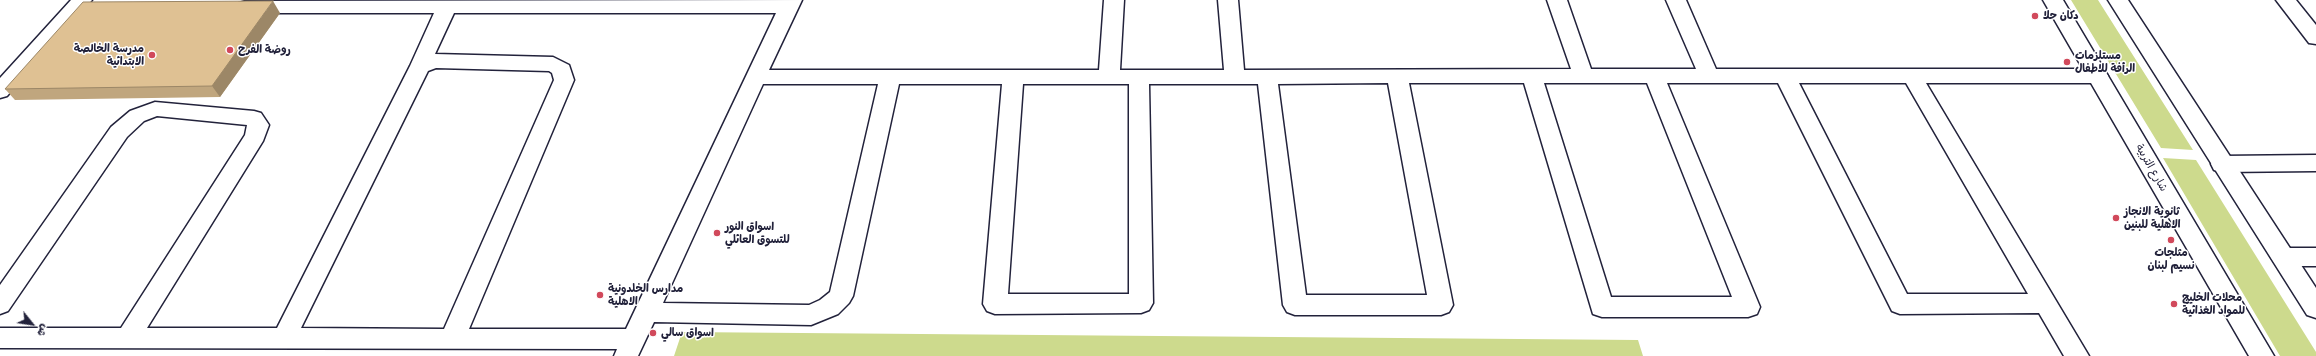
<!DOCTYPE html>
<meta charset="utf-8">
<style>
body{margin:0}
#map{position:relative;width:2316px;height:356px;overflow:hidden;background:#fff;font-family:Sriracha,"Playpen Sans Arabic",sans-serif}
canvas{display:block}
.north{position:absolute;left:12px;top:304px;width:40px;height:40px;-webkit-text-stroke:3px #fff;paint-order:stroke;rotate:120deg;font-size:11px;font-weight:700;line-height:16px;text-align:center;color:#22223b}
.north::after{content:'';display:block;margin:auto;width:14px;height:18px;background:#22223b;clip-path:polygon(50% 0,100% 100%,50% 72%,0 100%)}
</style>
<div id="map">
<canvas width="2316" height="356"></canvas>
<div class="north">ش</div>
</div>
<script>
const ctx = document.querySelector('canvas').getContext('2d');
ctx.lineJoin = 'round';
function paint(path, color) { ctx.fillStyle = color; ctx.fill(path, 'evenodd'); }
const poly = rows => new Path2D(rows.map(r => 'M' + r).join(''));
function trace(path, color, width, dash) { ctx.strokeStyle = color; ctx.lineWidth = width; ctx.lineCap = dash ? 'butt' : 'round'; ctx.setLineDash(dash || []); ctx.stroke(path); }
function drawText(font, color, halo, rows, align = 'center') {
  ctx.font = font + ' Sriracha,"Playpen Sans Arabic",sans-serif'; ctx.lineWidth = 3; ctx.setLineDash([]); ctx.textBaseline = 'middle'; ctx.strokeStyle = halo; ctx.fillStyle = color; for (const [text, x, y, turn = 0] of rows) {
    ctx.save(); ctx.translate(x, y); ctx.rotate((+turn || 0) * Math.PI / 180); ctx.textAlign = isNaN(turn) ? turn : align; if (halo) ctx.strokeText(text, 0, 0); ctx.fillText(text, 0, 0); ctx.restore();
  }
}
paint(poly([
 [2071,0,2098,0,2193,150,2161,148],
 [2163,158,2196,160,2316,352,2316,356,2280,356],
 [682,332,1638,340,1643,356,674,356]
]), '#cdda8d');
const minor = poly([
 [71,0,92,0,7,96,0,98,0,78,71,0],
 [802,0,769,70,1099,70,1104,0,1124,0,1120,70,1224,70,1218,0,1238,0,1244,70,1571,69,1547,0,1567,0,1591,69,1696,69,1666,0,1686,0,1716,69,2098,69,2105,71,2108,76,2105,81,2098,83,1926,83,2089,356,2064,356,2039,313,1900,314,1892,311,1778,83,1667,83,1760,307,1757,314,1748,317,1602,317,1593,314,1524,83,1409,83,1453,305,1449,312,1441,315,1295,315,1287,312,1283,305,1258,84,1149,84,1153,303,1149,310,1141,313,995,314,987,311,983,304,1002,84,899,84,853,296,849,303,838,314,811,325,654,322,638,356,614,356,617,349,0,348,0,328,121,328,245,135,247,125,157,116,144,121,127,137,8,311,0,314,0,285,111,127,130,111,155,102,254,111,261,113,269,125,263,141,147,328,277,328,410,66,434,13,246,13,239,11,236,7,239,3,246,1,802,0],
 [454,13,776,13,626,329,469,329,574,80,569,65,553,57,435,54,454,13],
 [436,68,549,71,552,73,554,80,444,329,301,328,428,71,436,68],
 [1388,83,1427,295,1306,295,1278,84,1388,83],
 [1544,83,1647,83,1732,297,1611,297,1544,83],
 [1799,83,1906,83,2028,294,1907,294,1799,83],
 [763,84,878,84,830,292,820,300,809,305,663,303,763,84],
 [1023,84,1129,84,1129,294,1008,294,1023,84],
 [2276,0,2296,0,2316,25,2316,44,2309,43,2276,0],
 [2316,155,2316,171,2222,172,2214,170,2211,164,2214,158,2222,156,2316,155],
 [2283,248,2316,248,2316,266,2283,266,2275,263,2271,257,2275,251,2283,248]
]);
const major = poly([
 [2043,0,2063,0,2274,356,2249,356,2043,0],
 [2108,0,2128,0,2316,288,2316,318,2307,315,2108,0]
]);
trace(minor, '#22223b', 3);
trace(major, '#22223b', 3);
paint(minor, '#fff');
paint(major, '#fff');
paint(poly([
 [280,13,220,97,15,100,5,89]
]), '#c0a67e');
paint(poly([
 [273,1,280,13,220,97,212,86]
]), '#9c8767');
const building = poly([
 [273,1,212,86,5,89,83,2,273,1]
]);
paint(building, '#dfc193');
trace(building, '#9c8767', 1);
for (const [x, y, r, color] of [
 [2035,16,4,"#d1495b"],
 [230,50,4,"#d1495b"],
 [152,55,4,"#d1495b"],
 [2067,62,4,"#d1495b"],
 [2116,218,4,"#d1495b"],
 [717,233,4,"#d1495b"],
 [2171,240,4,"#d1495b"],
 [600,295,4,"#d1495b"],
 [2174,304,4,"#d1495b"],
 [653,333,4,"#d1495b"]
]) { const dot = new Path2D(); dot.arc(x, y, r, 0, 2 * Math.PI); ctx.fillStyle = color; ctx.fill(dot); trace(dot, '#fff', 1.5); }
drawText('bold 11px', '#22223b', '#fff', [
 ["دكان حلا",2043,16],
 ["مدرسة الخالصة",144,49,"right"],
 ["الابتدائية",144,62,"right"],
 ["روضة الفرح",238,50],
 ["مستلزمات",2075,56],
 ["الرأفة للاطفال",2075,69],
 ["ثانوية الانجاز",2124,212],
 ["الاهلية للبنين",2124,225],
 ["اسواق النور",725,227],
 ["للتسوق العائلي",725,240],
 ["مثلجات",2171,253,"center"],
 ["نسيم لبنان",2171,266,"center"],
 ["مدارس الخلدونية",608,289],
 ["الاهلية",608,302],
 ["محلات الخليج",2182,298],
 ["للمواد الغذائية",2182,311],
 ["اسواق سالي",661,333]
], 'left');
drawText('11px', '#22223b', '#fff', [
 ["شارع التربية",2151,168,60]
]);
</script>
